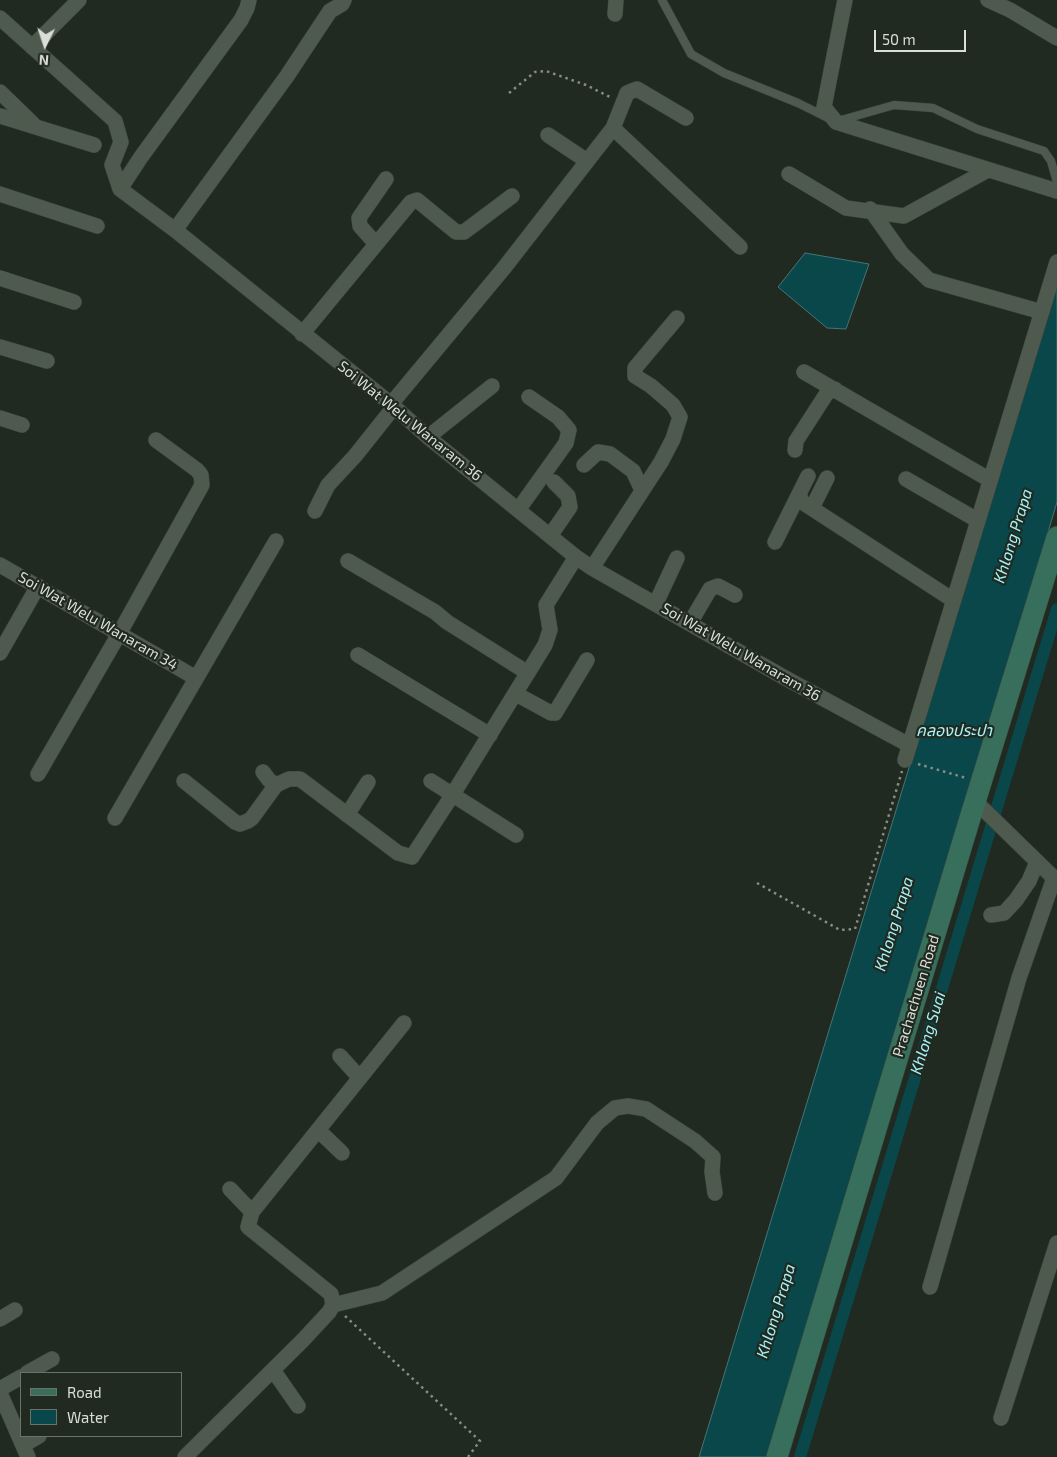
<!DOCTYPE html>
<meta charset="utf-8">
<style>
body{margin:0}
#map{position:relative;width:1057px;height:1457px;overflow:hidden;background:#212a20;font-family:"Exo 2",sans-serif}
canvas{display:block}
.legend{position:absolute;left:20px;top:1372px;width:162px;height:65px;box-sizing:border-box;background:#212a20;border:1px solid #6b726a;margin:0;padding:6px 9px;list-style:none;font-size:15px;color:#d9dfd8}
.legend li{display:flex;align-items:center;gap:10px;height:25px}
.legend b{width:25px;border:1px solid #6b726a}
.north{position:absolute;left:20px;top:20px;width:50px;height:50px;-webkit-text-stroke:4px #212a20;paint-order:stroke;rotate:184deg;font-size:14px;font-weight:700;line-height:20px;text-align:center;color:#d9dfd8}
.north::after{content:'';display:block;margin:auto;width:18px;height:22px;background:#d9dfd8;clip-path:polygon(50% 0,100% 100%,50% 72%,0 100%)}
.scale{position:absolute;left:874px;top:30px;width:92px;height:22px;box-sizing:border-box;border:2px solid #d9dfd8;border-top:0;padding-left:6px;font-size:15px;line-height:18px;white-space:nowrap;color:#d9dfd8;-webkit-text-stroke:4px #212a20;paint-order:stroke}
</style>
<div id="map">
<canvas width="1057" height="1457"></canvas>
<ul class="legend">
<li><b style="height:6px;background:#376e5c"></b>Road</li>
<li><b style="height:14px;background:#09474b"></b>Water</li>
</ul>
<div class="north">N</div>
<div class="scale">50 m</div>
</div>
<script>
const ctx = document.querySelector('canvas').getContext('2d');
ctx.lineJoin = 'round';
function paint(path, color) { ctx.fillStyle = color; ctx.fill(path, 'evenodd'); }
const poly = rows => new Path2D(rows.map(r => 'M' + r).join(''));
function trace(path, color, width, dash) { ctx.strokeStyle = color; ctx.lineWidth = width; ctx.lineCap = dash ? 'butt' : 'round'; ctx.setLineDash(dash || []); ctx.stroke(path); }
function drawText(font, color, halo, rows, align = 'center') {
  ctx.font = font + ' "Exo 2","Noto Sans Thai",sans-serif'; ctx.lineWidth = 4.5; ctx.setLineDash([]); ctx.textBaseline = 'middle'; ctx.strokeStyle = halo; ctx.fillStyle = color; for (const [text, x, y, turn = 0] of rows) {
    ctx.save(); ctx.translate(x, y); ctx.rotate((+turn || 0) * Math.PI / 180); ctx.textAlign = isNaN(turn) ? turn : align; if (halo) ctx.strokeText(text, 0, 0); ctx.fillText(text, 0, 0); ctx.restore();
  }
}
const water = poly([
 [805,253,869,264,846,329,827,328,778,287,805,253],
 [1057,282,1057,502,974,779,767,1457,699,1457,1057,282]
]);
paint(water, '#09474b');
trace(water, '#477575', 1);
trace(poly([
 [800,1457,1057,609]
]), '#09474b', 12);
const lane = poly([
 [662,0,691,54,724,73,798,103,828,118],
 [838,121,894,105,933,108,977,129,1044,151,1051,161,1057,182]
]);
const street = poly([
 [845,0,824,107,836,122,1057,191],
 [988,0,1010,10,1057,38],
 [615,14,616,0],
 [0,18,115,121,121,142,112,165,120,189,175,230,391,404,428,437,576,557,592,568,787,679,909,745],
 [32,47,79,0],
 [0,92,33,124],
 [0,116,94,145],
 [613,128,740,247],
 [548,135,587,161],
 [789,174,846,208,904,216,988,170],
 [120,189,141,157,241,20,247,8,249,0],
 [0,194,97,226],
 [870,209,902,254,929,280,1042,312],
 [175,230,287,76,330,11,342,4,344,0],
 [376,244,360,226,359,218,386,179],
 [0,278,74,302],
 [302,334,411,202,417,200,456,232,464,232,512,196],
 [0,347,47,361],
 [804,372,990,480],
 [391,404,504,268,613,128,627,93,637,89,686,118],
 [0,418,22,425],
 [428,437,492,386],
 [795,450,796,441,827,393,835,389],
 [584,465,598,452,610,454,633,471,642,490],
 [808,476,799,494,802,502,953,600],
 [906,479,977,520],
 [812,508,827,478],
 [518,510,566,443,569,430,558,417,529,397],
 [315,511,328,485,355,456,394,407],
 [550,536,570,507,568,496,554,482],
 [775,542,799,494],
 [348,561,435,612,447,622,528,673],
 [0,565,196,678],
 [592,568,661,462,673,439,680,417,673,405,651,386,635,376,635,368,677,318],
 [656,603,677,558],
 [690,623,710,589,718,586,735,595],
 [0,653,38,586],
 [358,655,490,735],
 [516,694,551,713,555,713,587,660],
 [905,760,1057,262],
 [263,772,269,780,276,785,289,779,300,779,398,853,412,857,453,794,545,645,550,630,546,605,576,557],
 [38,774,119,634,202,485,201,475,197,470,156,440],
 [184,781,235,822,240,824,248,821,252,818,276,785],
 [431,781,516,835],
 [975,801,1057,881],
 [347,815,368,782],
 [115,818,276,541],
 [991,915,1004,913,1016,900,1029,881,1037,862],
 [340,1056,360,1078],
 [318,1130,342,1153],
 [230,1189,252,1212],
 [930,1287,1019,978,1054,878],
 [333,1305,382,1293,556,1178,597,1123,615,1108,628,1106,646,1109,695,1141,713,1157,712,1172,715,1193],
 [0,1319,15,1310],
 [273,1370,298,1406],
 [27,1373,52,1359],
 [0,1389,21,1377],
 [0,1393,28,1457],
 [1001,1418,1057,1243],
 [23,1445,39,1436],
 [185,1457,303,1340,329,1312,333,1305,331,1294,248,1227,252,1212,404,1023]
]);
const secondary = poly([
 [777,1457,970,818,1057,537]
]);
trace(lane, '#3c443b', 9);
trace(street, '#3c443b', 16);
trace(secondary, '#3c443b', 22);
trace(poly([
 [509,93,535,72,546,71,586,85,612,98],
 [918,764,966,778],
 [757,883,840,930,855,929,902,771],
 [345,1316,480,1441,468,1457]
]), '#858d84', 2.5, [2.5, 4]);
trace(lane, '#4f5a4e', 8);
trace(street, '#4f5a4e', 15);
trace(secondary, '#376e5c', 21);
drawText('15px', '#d9dfd8', '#212a20', [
 ["Soi Wat Welu Wanaram 36",410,421,39],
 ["Soi Wat Welu Wanaram 34",98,621,30],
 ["Soi Wat Welu Wanaram 36",741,652,30],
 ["Prachachuen Road",916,996,-73]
]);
drawText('italic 16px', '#a6f3f9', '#212a20', [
 ["Khlong Prapa",1013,536,-73],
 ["คลองประปา",954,731],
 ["Khlong Prapa",894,924,-73],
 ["Khlong Suai",928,1033,-73],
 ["Khlong Prapa",776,1311,-73]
]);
</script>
